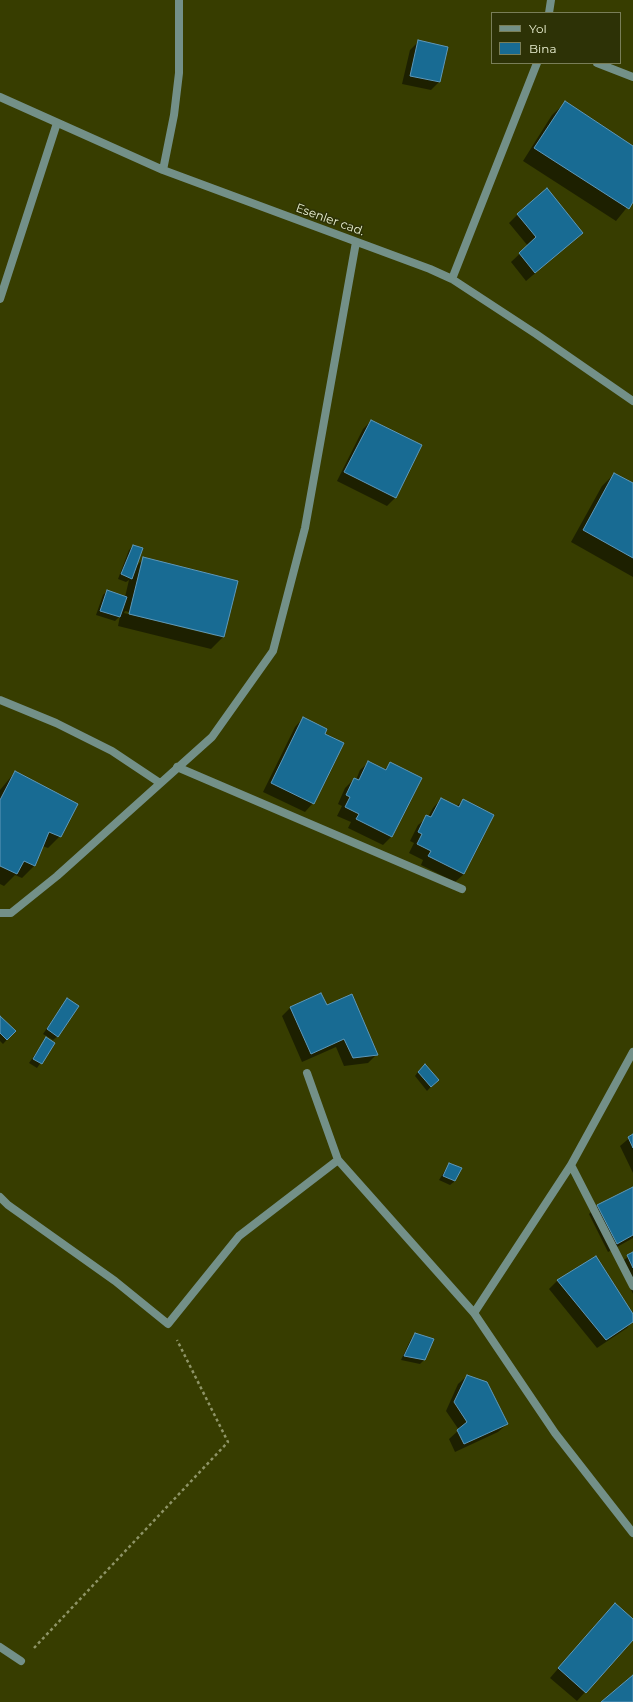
<!DOCTYPE html>
<style>
body{margin:0}
#map{position:relative;width:633px;height:1702px;overflow:hidden;background:#373d00;font-family:Montserrat,sans-serif}
canvas{display:block}
.legend{position:absolute;left:491px;top:12px;width:130px;height:52px;box-sizing:border-box;background:#2d3206;border:1px solid #797e58;margin:0;padding:5px 7px;list-style:none;font-size:12px;color:#eaf0d2}
.legend li{display:flex;align-items:center;gap:8px;height:20px}
.legend b{width:20px;border:1px solid #797e58}
</style>
<div id="map">
<canvas width="633" height="1702"></canvas>
<ul class="legend">
<li><b style="height:5px;background:#739088"></b>Yol</li>
<li><b style="height:11px;background:#186b93"></b>Bina</li>
</ul>
</div>
<script>
const ctx = document.querySelector('canvas').getContext('2d');
ctx.lineJoin = 'round';
function paint(path, color) { ctx.fillStyle = color; ctx.fill(path, 'evenodd'); }
const poly = rows => new Path2D(rows.map(r => 'M' + r).join(''));
function trace(path, color, width, dash) { ctx.strokeStyle = color; ctx.lineWidth = width; ctx.lineCap = dash ? 'butt' : 'round'; ctx.setLineDash(dash || []); ctx.stroke(path); }
function drawText(font, color, halo, rows, align = 'center') {
  ctx.font = font + ' Montserrat,sans-serif'; ctx.lineWidth = 3; ctx.setLineDash([]); ctx.textBaseline = 'middle'; ctx.strokeStyle = halo; ctx.fillStyle = color; for (const [text, x, y, turn = 0] of rows) {
    ctx.save(); ctx.translate(x, y); ctx.rotate((+turn || 0) * Math.PI / 180); ctx.textAlign = isNaN(turn) ? turn : align; if (halo) ctx.strokeText(text, 0, 0); ctx.fillText(text, 0, 0); ctx.restore();
  }
}
paint(poly([
 [419,41,439,82,431,90,402,84,410,50],
 [565,103,633,147,633,200,616,221,523,161,552,115],
 [518,214,582,233,526,281,511,262,528,246,509,223],
 [371,421,421,446,395,498,387,506,337,481,363,429],
 [614,474,633,485,633,577,571,542,602,486],
 [133,546,134,568,144,559,237,582,223,637,211,649,118,626,120,616,115,621,96,615,103,595,107,591,125,597,129,580,126,582,118,579,129,550],
 [125,611,216,634,216,636,124,613],
 [303,718,324,735,313,803,305,812,263,792,295,727],
 [369,762,384,770,391,763,391,837,383,845,348,828,351,822,337,816,342,806,338,804,345,788,354,779,356,780,360,770],
 [15,772,60,836,48,848,42,846,34,866,22,878,15,875,4,886,0,884,0,790],
 [441,799,456,807,463,800,464,874,455,882,421,865,423,860,409,853,414,843,410,841,418,825,428,817,433,808],
 [67,999,58,1036,53,1040,43,1034],
 [326,1006,377,1054,368,1063,344,1066,336,1047,302,1062,282,1016,291,1007],
 [0,1017,15,1031,3,1044,0,1041],
 [46,1039,54,1043,37,1068,29,1063],
 [420,1069,437,1080,427,1091,415,1076],
 [633,1135,633,1173,620,1146],
 [449,1164,455,1181,450,1185,439,1180],
 [633,1188,633,1238,608,1252,589,1214,598,1205],
 [633,1253,633,1294,619,1264],
 [596,1257,633,1316,633,1321,627,1328,597,1348,549,1289,557,1281],
 [415,1334,424,1360,420,1364,401,1360,411,1339],
 [467,1376,507,1424,498,1432,455,1452,449,1439,459,1430,446,1411,458,1384],
 [606,1613,633,1621,633,1638,577,1701,550,1678]
]), '#0007');
const building = poly([
 [418,40,448,47,440,82,410,76,418,40],
 [565,101,633,146,633,202,629,209,534,148,565,101],
 [547,188,583,233,535,273,519,253,536,237,517,214,547,188],
 [371,420,422,445,396,498,344,472,371,420],
 [614,473,633,483,633,558,583,530,614,473],
 [133,545,143,548,132,579,121,574,133,545],
 [143,557,238,581,224,637,129,614,143,557],
 [107,590,127,597,120,617,100,611,107,590],
 [303,717,327,729,325,734,344,743,314,804,271,783,303,717],
 [368,761,386,770,390,762,422,778,392,837,356,819,359,814,345,807,350,797,346,795,354,778,359,780,368,761],
 [15,771,78,804,61,837,49,832,35,866,24,861,17,874,0,866,0,800,15,771],
 [441,798,459,807,463,799,494,815,464,874,428,856,431,851,417,844,422,834,418,832,426,815,431,817,441,798],
 [321,993,327,1005,352,994,378,1055,353,1058,344,1039,311,1054,290,1007,321,993],
 [67,998,79,1006,58,1037,47,1029,67,998],
 [0,1016,16,1031,7,1040,0,1033,0,1016],
 [46,1037,55,1043,42,1064,33,1059,46,1037],
 [425,1064,439,1080,431,1087,418,1072,425,1064],
 [633,1134,633,1148,628,1137,633,1134],
 [449,1163,462,1168,455,1181,443,1176,449,1163],
 [633,1187,633,1235,617,1244,597,1205,633,1187],
 [633,1252,633,1268,627,1255,633,1252],
 [596,1256,633,1314,633,1322,606,1340,557,1280,596,1256],
 [415,1333,434,1339,425,1360,404,1356,415,1333],
 [467,1375,487,1382,508,1424,464,1444,457,1430,467,1422,454,1402,467,1375],
 [615,1603,633,1619,633,1640,586,1693,558,1668,615,1603],
 [633,1675,633,1702,601,1702,633,1675]
]);
paint(building, '#186b93');
trace(building, '#5e98ba', 1);
trace(poly([
 [34,1648,228,1442,177,1340]
]), '#8e9466', 2.5, [3, 3]);
trace(poly([
 [549,13,551,0],
 [597,63,633,77],
 [0,97,163,170,430,269,452,279,536,334,633,401],
 [163,170,174,115,179,73,179,0],
 [452,279,537,63],
 [0,299,57,123],
 [0,700,56,723,112,751,160,783],
 [177,767,462,889],
 [0,913,11,913,57,876,212,737,273,651,305,528,356,242],
 [307,1073,338,1160,474,1313,555,1433,633,1533],
 [571,1165,633,1286],
 [0,1197,8,1205,115,1281,168,1324,239,1236,338,1160],
 [474,1313,571,1165,633,1052],
 [0,1647,21,1661]
]), '#739088', 8);
drawText('12px', '#eaf0d2', '#2d3206', [
 ["Esenler cad.",330,220,20]
]);
</script>
